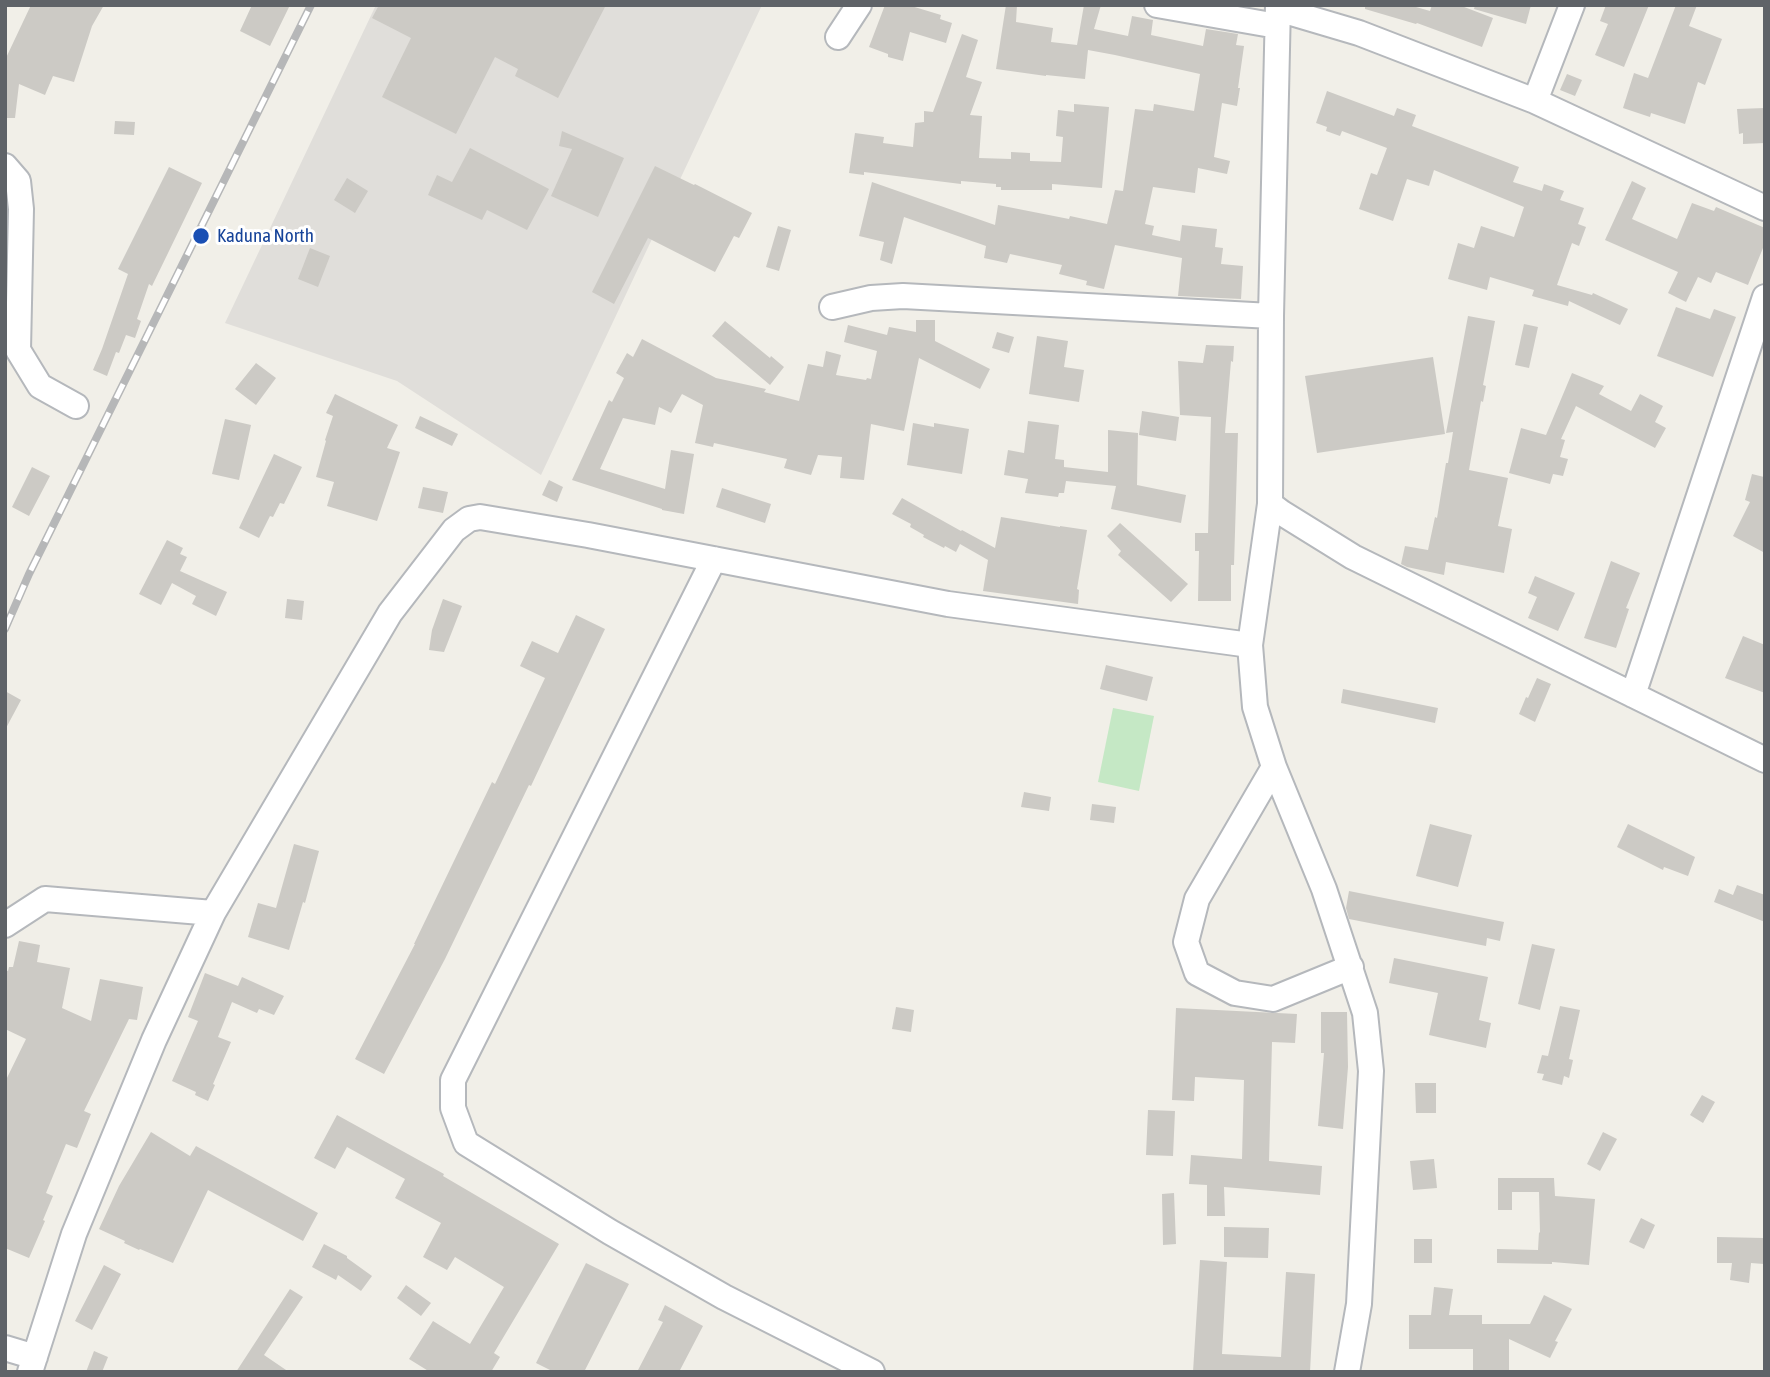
<!DOCTYPE html>
<style>
body{margin:0}
#map{position:relative;width:1770px;height:1377px;overflow:hidden;background:#f1efe8;font-family:"Asap Condensed",sans-serif}
canvas{display:block}
.frame{position:absolute;inset:0;border:7px solid #5f6368;pointer-events:none}
</style>
<div id="map">
<canvas width="1770" height="1377"></canvas>
<div class="frame"></div>
</div>
<script>
const ctx = document.querySelector('canvas').getContext('2d');
ctx.lineJoin = 'round';
function paint(path, color) { ctx.fillStyle = color; ctx.fill(path, 'evenodd'); }
const poly = rows => new Path2D(rows.map(r => 'M' + r).join(''));
function trace(path, color, width, dash) { ctx.strokeStyle = color; ctx.lineWidth = width; ctx.lineCap = dash ? 'butt' : 'round'; ctx.setLineDash(dash || []); ctx.stroke(path); }
function drawText(font, color, halo, rows, align = 'center') {
  ctx.font = font + ' "Asap Condensed",sans-serif'; ctx.lineWidth = 6; ctx.setLineDash([]); ctx.textBaseline = 'middle'; ctx.strokeStyle = halo; ctx.fillStyle = color; for (const [text, x, y, turn = 0] of rows) {
    ctx.save(); ctx.translate(x, y); ctx.rotate((+turn || 0) * Math.PI / 180); ctx.textAlign = isNaN(turn) ? turn : align; if (halo) ctx.strokeText(text, 0, 0); ctx.fillText(text, 0, 0); ctx.restore();
  }
}
paint(poly([
 [376,5,762,5,541,475,397,381,225,323]
]), '#e0deda');
paint(poly([
 [1113,708,1154,716,1139,791,1098,782]
]), '#c5e8c5');
paint(poly([
 [31,5,104,5,92,26,74,82,53,76,45,95,19,84,15,118,5,118,5,60],
 [252,5,290,5,270,46,240,31],
 [379,5,606,5,558,98,515,76,518,69,495,57,456,134,382,97,411,38,372,18],
 [885,5,908,5,941,15,940,19,952,23,946,43,910,32,903,61,888,57,888,54,869,47],
 [1006,5,1017,5,1016,22,1053,28,1051,42,1077,45,1084,5,1101,5,1094,29,1128,36,1132,16,1153,20,1151,35,1203,46,1206,29,1238,34,1236,45,1244,46,1238,88,1240,88,1237,106,1222,103,1214,157,1230,161,1227,174,1198,168,1195,193,1153,187,1145,224,1154,226,1152,235,1180,241,1182,225,1217,229,1215,247,1223,248,1221,264,1243,266,1241,299,1178,296,1182,258,1115,245,1104,289,1086,285,1087,281,1059,274,1062,265,1010,254,1007,263,984,258,986,246,904,217,892,264,880,260,884,242,859,236,872,182,995,225,998,205,1069,219,1070,216,1107,224,1115,190,1123,191,1135,109,1153,111,1154,104,1194,111,1200,74,1115,55,1088,50,1085,79,1046,75,1046,76,996,69],
 [1365,5,1409,5,1430,11,1432,5,1459,5,1493,18,1482,47,1417,23,1416,24,1365,9],
 [1475,5,1531,5,1526,24,1474,9],
 [1606,5,1649,5,1624,67,1595,55,1608,24,1600,21],
 [1676,5,1697,5,1689,26,1722,39,1705,85,1698,82,1685,124,1651,113,1650,117,1623,108,1634,73,1648,78],
 [962,34,978,40,966,77,982,82,970,115,982,116,979,158,1011,159,1011,152,1030,153,1030,161,1061,162,1063,137,1056,136,1058,110,1074,112,1074,104,1109,107,1102,188,1052,184,1052,190,1001,190,1001,187,996,187,996,184,961,181,961,184,864,172,864,175,849,173,855,133,884,137,883,143,913,147,915,123,924,122,924,111,933,112],
 [1567,74,1582,80,1575,96,1560,90],
 [1327,91,1394,116,1397,108,1416,115,1412,126,1519,167,1513,182,1542,191,1544,184,1564,191,1560,200,1584,208,1578,224,1586,227,1579,246,1572,243,1557,285,1592,295,1593,293,1628,309,1620,325,1569,301,1568,306,1532,296,1534,290,1490,277,1487,290,1448,279,1458,243,1474,248,1481,226,1514,237,1524,207,1434,170,1429,186,1407,179,1393,221,1359,209,1371,173,1377,175,1387,148,1342,131,1340,136,1326,131,1327,127,1316,123],
 [1765,108,1765,143,1743,144,1743,133,1739,134,1737,109],
 [115,121,135,122,134,135,114,134],
 [562,131,624,158,598,217,551,196,572,149,559,146],
 [470,148,549,189,527,230,487,210,482,220,428,195,437,175,452,182],
 [655,166,694,185,695,184,752,213,739,238,734,236,715,272,648,238,614,304,592,292],
 [169,167,202,183,152,286,149,284,137,319,141,321,135,338,126,335,119,353,116,352,107,376,93,370,102,349,128,274,118,269],
 [347,178,368,191,355,213,334,200],
 [1632,181,1646,188,1632,219,1677,239,1692,203,1714,211,1716,207,1765,228,1765,243,1748,285,1716,272,1711,283,1698,277,1686,302,1668,293,1678,272,1605,240],
 [778,226,791,230,779,271,766,267],
 [310,248,330,256,318,287,298,279],
 [1676,307,1710,319,1714,309,1736,317,1713,377,1657,356],
 [1468,316,1495,321,1483,385,1486,386,1483,402,1481,401,1469,470,1508,478,1498,526,1512,529,1504,573,1446,562,1444,575,1407,567,1401,564,1405,546,1428,550,1435,517,1437,518,1446,463,1448,463,1453,432,1446,433],
 [916,320,935,320,935,341,990,369,980,389,919,358,904,431,871,424,864,480,840,478,842,457,818,455,811,475,784,468,787,459,714,443,713,447,695,443,703,405,682,394,671,413,659,407,655,425,623,418,600,469,665,489,671,450,694,454,684,514,662,510,662,509,572,480,609,400,612,402,624,378,616,373,627,353,633,357,642,339,716,378,766,389,764,392,799,401,808,364,823,367,826,351,841,355,836,375,866,380,867,378,871,379,877,351,844,342,848,325,887,335,889,327,916,332],
 [725,321,770,358,771,356,784,367,770,385,712,336],
 [1524,324,1538,327,1529,368,1515,365],
 [997,332,1014,337,1009,353,992,348],
 [1037,336,1068,341,1064,367,1084,370,1079,402,1029,394],
 [1206,345,1234,346,1233,362,1231,361,1225,433,1238,433,1234,565,1231,565,1231,601,1198,601,1199,551,1195,551,1195,533,1208,533,1211,417,1180,415,1178,361,1203,363],
 [1433,357,1445,434,1317,453,1305,376],
 [256,363,276,378,256,405,235,389],
 [1572,373,1604,386,1599,394,1631,411,1640,394,1663,406,1655,422,1666,428,1655,448,1576,406,1561,439,1565,440,1560,457,1568,459,1563,476,1553,474,1550,484,1509,473,1521,428,1546,435],
 [335,394,398,425,387,448,400,452,377,521,327,506,334,482,316,477,326,441,325,440,333,416,326,413],
 [1142,411,1179,417,1176,441,1139,435],
 [420,416,458,434,452,446,415,428],
 [225,419,251,425,239,480,212,474],
 [1028,421,1059,425,1055,459,1064,460,1064,467,1108,472,1108,430,1138,433,1137,485,1186,495,1181,523,1111,509,1116,486,1066,481,1064,493,1059,493,1058,497,1025,493,1028,479,1004,475,1008,450,1024,453],
 [913,423,934,427,934,423,969,429,962,474,907,465],
 [274,454,302,467,284,504,280,503,273,517,270,516,259,538,239,528],
 [32,467,50,476,29,516,12,507],
 [1752,474,1764,477,1765,475,1765,553,1733,536,1750,502,1745,500],
 [549,480,563,487,557,502,542,495],
 [423,487,448,492,443,513,418,508],
 [722,488,771,504,765,523,716,507],
 [902,498,961,531,962,530,995,548,1001,517,1060,527,1060,526,1087,530,1077,589,1079,590,1078,604,983,591,988,560,960,544,956,552,945,546,944,548,923,537,924,535,910,527,911,524,892,514],
 [1120,523,1188,584,1171,602,1118,555,1121,551,1107,536],
 [167,540,183,548,180,554,187,557,180,571,227,592,216,616,192,604,196,596,172,583,161,605,139,594],
 [1611,561,1640,573,1626,608,1629,609,1616,648,1584,638],
 [1535,576,1575,593,1558,631,1528,618,1537,597,1528,593],
 [287,599,304,601,302,620,285,618],
 [443,599,462,606,444,652,429,650,432,630],
 [576,615,605,629,531,786,529,785,445,959,384,1074,355,1059,415,944,414,944,492,782,495,784,545,678,520,666,532,641,558,653],
 [1743,636,1765,645,1765,693,1725,678],
 [1106,665,1153,677,1147,701,1100,689],
 [1537,678,1551,684,1535,722,1519,714,1526,697,1528,698],
 [1343,689,1438,708,1435,723,1341,703],
 [5,691,21,700,5,730],
 [1024,792,1051,797,1049,811,1021,807],
 [1092,804,1116,807,1114,823,1090,820],
 [1430,824,1472,835,1458,887,1416,876],
 [1628,824,1695,857,1688,876,1664,867,1663,870,1617,847],
 [294,844,319,851,305,903,303,902,289,950,248,937,258,903,276,908],
 [1737,885,1765,895,1765,922,1714,902,1719,889,1733,895],
 [1349,891,1504,922,1500,941,1487,938,1486,946,1349,919,1346,908],
 [19,941,40,945,37,962,70,968,62,1008,91,1021,100,979,143,987,137,1020,129,1019,84,1111,91,1114,77,1148,66,1144,46,1193,53,1196,43,1220,45,1221,29,1258,5,1248,5,1082,26,1039,5,1029,5,970,8,971,9,967,13,967],
 [1532,944,1555,949,1540,1010,1518,1004],
 [1394,958,1488,977,1479,1020,1491,1023,1486,1048,1429,1035,1438,993,1389,983],
 [205,973,238,986,242,977,284,996,274,1015,259,1009,257,1013,232,1002,218,1037,231,1042,213,1084,215,1085,208,1101,195,1095,196,1092,172,1081,198,1021,188,1017],
 [1560,1006,1580,1010,1569,1059,1573,1060,1569,1078,1564,1076,1562,1085,1542,1080,1544,1074,1537,1073,1542,1055,1548,1056],
 [896,1007,914,1010,911,1032,892,1029],
 [1176,1008,1297,1014,1295,1043,1272,1042,1269,1161,1322,1166,1320,1195,1224,1187,1225,1216,1207,1216,1207,1185,1189,1184,1191,1155,1242,1159,1244,1080,1195,1077,1194,1101,1172,1100],
 [1321,1012,1347,1012,1348,1067,1343,1129,1318,1126,1324,1053,1321,1053],
 [1415,1083,1436,1083,1436,1113,1416,1113],
 [1702,1095,1715,1102,1703,1123,1690,1115],
 [1148,1110,1175,1111,1173,1156,1146,1155],
 [337,1115,444,1174,443,1176,559,1244,494,1353,500,1357,491,1372,430,1372,409,1359,433,1321,470,1344,504,1287,455,1257,447,1270,423,1257,441,1223,395,1198,405,1179,347,1147,335,1169,314,1158],
 [151,1132,190,1156,196,1146,318,1213,303,1241,208,1190,173,1263,140,1249,139,1250,124,1243,125,1241,99,1229,119,1186],
 [1603,1132,1617,1139,1600,1171,1587,1164],
 [1434,1159,1437,1188,1413,1190,1410,1161],
 [1498,1178,1554,1178,1555,1196,1595,1199,1589,1265,1552,1262,1552,1264,1497,1263,1497,1249,1538,1250,1539,1232,1540,1233,1539,1192,1512,1192,1512,1210,1498,1210],
 [1174,1193,1176,1244,1163,1245,1162,1194],
 [1641,1218,1655,1225,1644,1249,1629,1242],
 [1224,1227,1269,1228,1268,1258,1224,1257],
 [1717,1237,1764,1238,1764,1264,1751,1263,1749,1283,1730,1280,1732,1263,1717,1263],
 [1414,1239,1432,1239,1432,1263,1414,1263],
 [324,1244,347,1256,347,1258,372,1276,361,1291,338,1275,336,1280,312,1267],
 [1200,1260,1227,1262,1222,1354,1281,1357,1286,1272,1315,1274,1310,1372,1193,1372],
 [586,1263,629,1284,584,1372,554,1372,536,1363],
 [104,1265,121,1274,92,1330,75,1321],
 [406,1285,431,1303,421,1316,397,1298],
 [1434,1287,1453,1289,1449,1315,1482,1315,1482,1324,1530,1324,1544,1295,1572,1309,1555,1341,1558,1342,1550,1358,1509,1339,1509,1372,1473,1372,1473,1349,1409,1349,1409,1315,1431,1315],
 [290,1289,303,1297,264,1355,289,1372,236,1372],
 [665,1305,703,1326,679,1372,637,1372,663,1322,658,1320],
 [94,1351,108,1357,102,1372,86,1372]
]), '#cccac5');
const minor = poly([
 [1157,5,1277,26],
 [1278,5,1271,316,1270,504,1282,513,1353,557,1765,760],
 [1278,9,1359,33,1535,101,1765,208],
 [838,37,859,5],
 [1535,101,1572,5],
 [5,166,18,181,21,209,18,350,40,386,76,406],
 [832,307,871,298,903,296,1271,316],
 [714,559,453,1080,453,1108,466,1143,610,1232,724,1297,872,1372],
 [1250,645,1255,707,1274,767,1324,889,1365,1013,1371,1071,1359,1304,1347,1372],
 [1633,695,1765,297],
 [1274,767,1197,899,1186,942,1197,973,1235,993,1273,999,1351,967],
 [5,925,45,899,213,913],
 [5,1348,35,1357],
 [30,1372,74,1234,154,1040,213,913,390,613,454,530,469,519,480,517,588,535,948,604,1250,645,1270,504]
]);
trace(minor, '#b5b8bc', 28);
trace(minor, '#fff', 24);
const rail = poly([
 [5,629,29,574,311,5]
]);
trace(rail, '#b6b7b8', 8);
trace(rail, '#fff', 5, [16]);
for (const [x, y, r, color] of [
 [201,236,9,"#1a4fb4"]
]) { const dot = new Path2D(); dot.arc(x, y, r, 0, 2 * Math.PI); ctx.fillStyle = color; ctx.fill(dot); trace(dot, '#fff', 2.5); }
drawText('19px', '#164399', '#fff', [
 ["Kaduna North",217,236]
], 'left');
</script>
